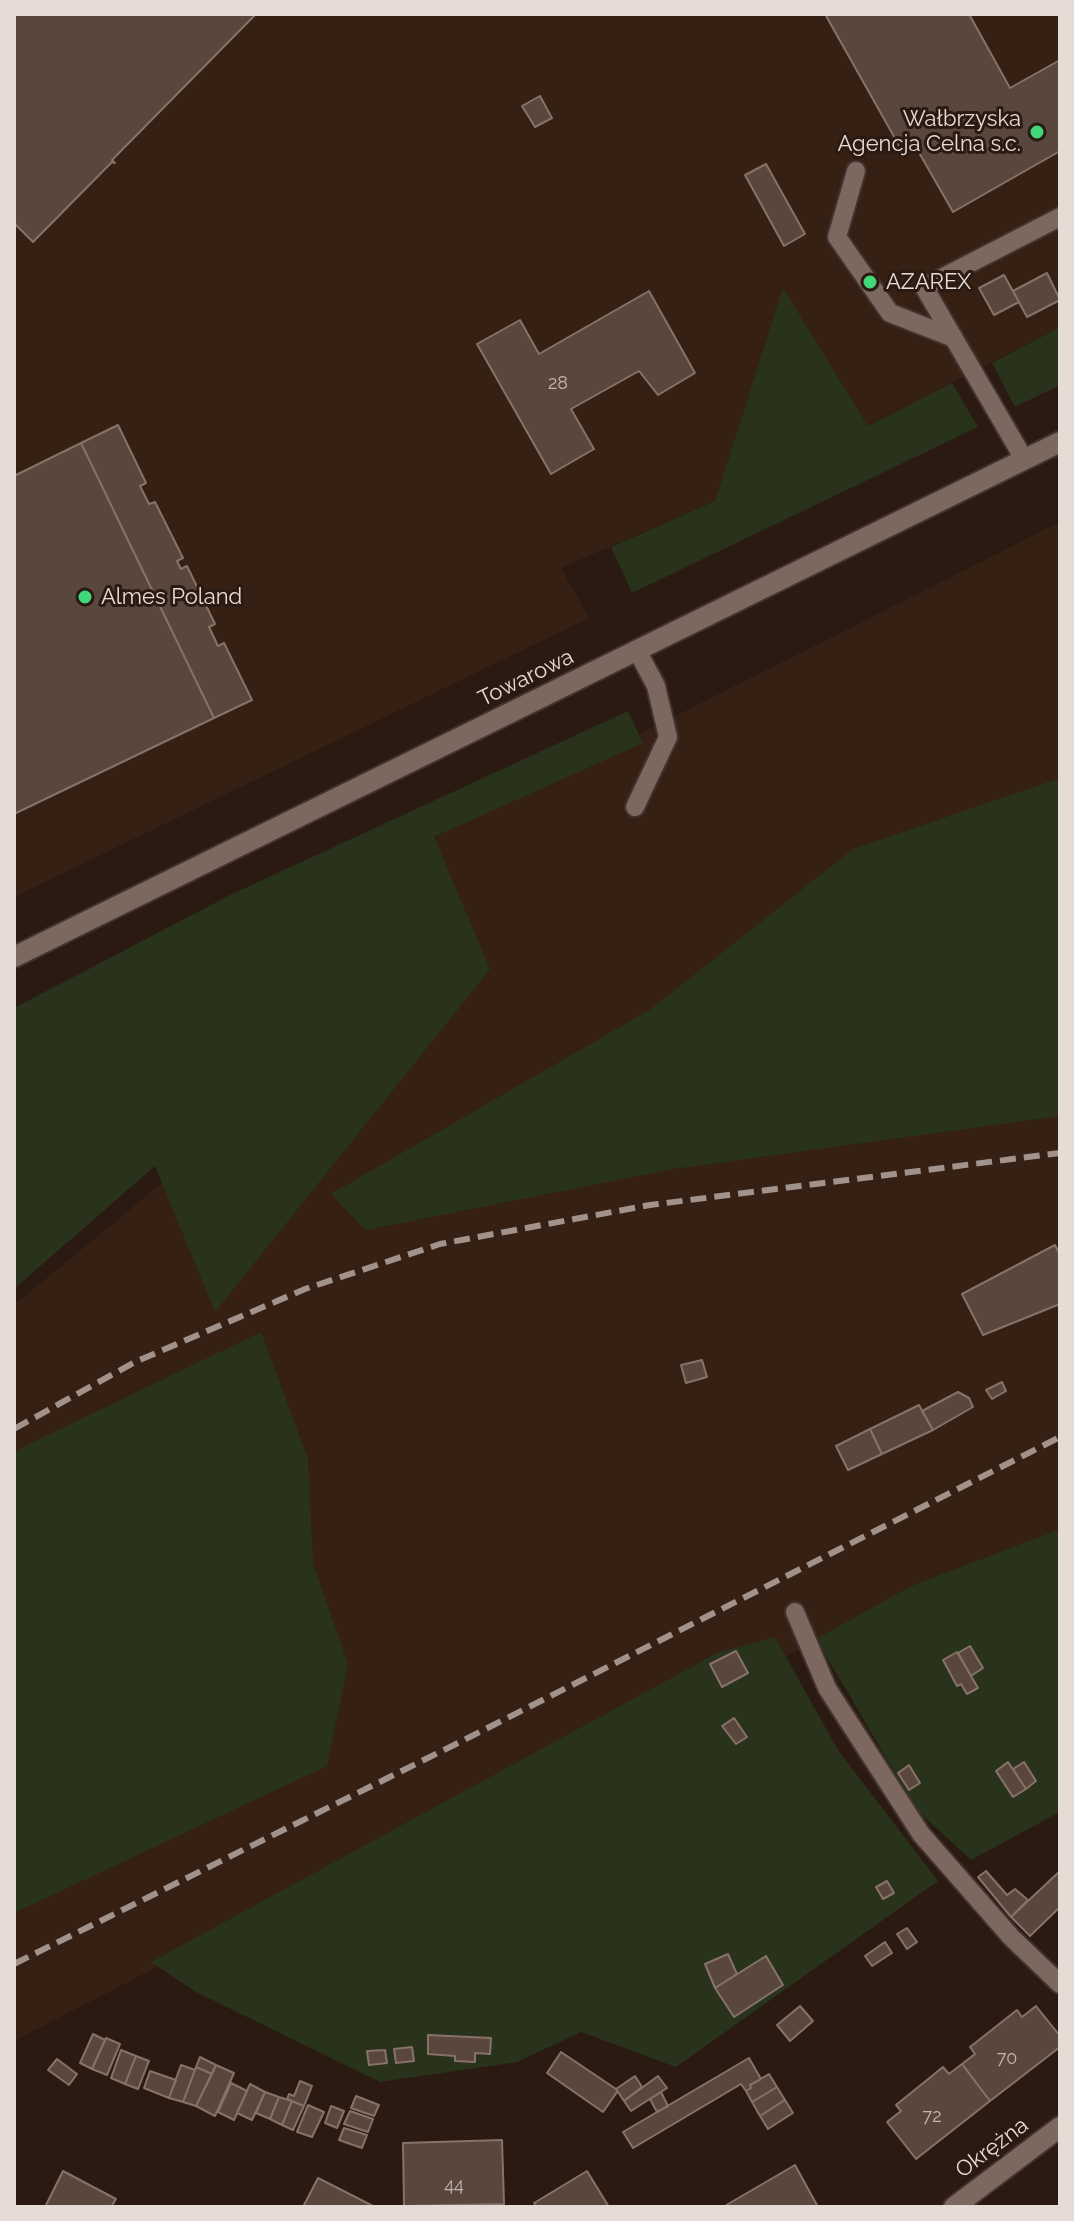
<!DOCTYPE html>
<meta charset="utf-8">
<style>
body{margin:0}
#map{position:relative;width:1074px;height:2221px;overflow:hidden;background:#2a1a11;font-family:Raleway,sans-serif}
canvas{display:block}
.frame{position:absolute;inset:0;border:16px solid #e7dbd5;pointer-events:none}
</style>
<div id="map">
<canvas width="1074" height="2221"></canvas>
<div class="frame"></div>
</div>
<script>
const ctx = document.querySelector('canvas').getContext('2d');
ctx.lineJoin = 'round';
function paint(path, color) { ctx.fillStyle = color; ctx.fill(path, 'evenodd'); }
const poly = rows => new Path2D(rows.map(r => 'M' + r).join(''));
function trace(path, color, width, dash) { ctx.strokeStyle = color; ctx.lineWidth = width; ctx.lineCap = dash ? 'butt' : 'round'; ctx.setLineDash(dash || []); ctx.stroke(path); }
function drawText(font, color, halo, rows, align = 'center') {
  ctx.font = font + ' Raleway,sans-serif'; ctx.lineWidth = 6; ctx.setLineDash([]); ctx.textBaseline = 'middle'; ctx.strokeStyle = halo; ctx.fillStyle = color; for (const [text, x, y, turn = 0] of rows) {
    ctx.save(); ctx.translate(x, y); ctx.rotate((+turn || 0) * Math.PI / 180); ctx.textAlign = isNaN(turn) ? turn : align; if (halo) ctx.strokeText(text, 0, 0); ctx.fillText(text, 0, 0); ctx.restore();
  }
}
paint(poly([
 [14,14,1060,14,1060,327,868,426,783,289,715,501,561,568,589,618,14,897],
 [1060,522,1060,1529,911,1586,585,1770,521,1779,14,2041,14,1305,285,1082,229,941]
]), '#362014');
paint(poly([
 [783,288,868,426,952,383,978,427,632,593,611,547,715,501],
 [1060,327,1060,385,1015,407,992,363],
 [628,711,643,743,434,837,490,969,215,1312,155,1166,14,1289,14,1008,232,894],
 [1060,778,1060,1116,673,1169,366,1230,331,1194,651,1009,853,849],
 [261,1332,308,1459,313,1564,348,1664,327,1766,14,1913,14,1453,23,1447],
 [1060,1529,1060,1812,971,1860,917,1810,816,1639,911,1586],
 [775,1637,838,1750,938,1881,676,2067,581,2032,517,2062,380,2082,196,1992,151,1962,719,1652]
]), '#29321a');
const building = poly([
 [14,14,256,14,112,160,115,163,112,162,33,242,14,223,14,14],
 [825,14,969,14,1010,88,1060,60,1060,151,953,212,913,142,901,149,825,14],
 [540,96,552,118,535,127,522,106,540,96],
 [766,164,805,234,784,246,745,175,766,164],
 [1047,273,1060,300,1027,317,1013,291,1047,273],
 [1004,275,1019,302,994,315,979,288,1004,275],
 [649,291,695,373,658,395,639,371,571,409,594,449,551,474,477,344,520,320,539,354,649,291],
 [118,425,146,483,140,486,149,504,155,502,183,558,177,561,181,569,187,566,215,624,209,627,218,646,224,643,252,700,214,718,81,443,118,425],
 [81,443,214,718,14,814,14,476,81,443],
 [1055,1245,1060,1255,1060,1304,983,1335,962,1294,1055,1245],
 [702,1360,707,1377,686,1383,681,1365,702,1360],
 [1002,1382,1006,1391,992,1399,986,1390,1002,1382],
 [958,1392,969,1398,973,1407,933,1430,922,1411,958,1392],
 [919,1405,933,1430,882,1454,870,1429,919,1405],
 [870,1429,882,1454,848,1470,836,1446,870,1429],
 [970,1646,983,1668,971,1676,958,1653,970,1646],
 [736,1651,748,1673,722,1687,710,1664,736,1651],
 [957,1652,978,1688,967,1694,961,1684,957,1686,943,1660,957,1652],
 [734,1718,747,1737,736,1744,722,1726,734,1718],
 [1008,1762,1026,1789,1013,1797,996,1771,1008,1762],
 [1024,1762,1036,1781,1026,1789,1013,1769,1024,1762],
 [909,1765,920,1783,909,1790,898,1773,909,1765],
 [986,1871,1007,1895,1015,1889,1028,1900,1011,1917,978,1877,986,1871],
 [1060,1871,1060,1907,1030,1936,1011,1917,1060,1871],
 [887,1881,894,1893,883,1899,876,1887,887,1881],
 [907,1928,917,1942,907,1949,897,1934,907,1928],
 [885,1942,892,1953,872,1966,865,1956,885,1942],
 [728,1954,737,1974,715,1988,705,1964,728,1954],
 [766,1956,783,1985,734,2017,715,1988,766,1956],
 [800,2006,813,2021,790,2041,777,2025,800,2006],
 [1036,2006,1060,2036,1060,2047,990,2101,962,2064,975,2054,970,2047,1017,2010,1022,2017,1036,2006],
 [93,2034,105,2040,92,2069,80,2063,93,2034],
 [428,2035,491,2038,490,2054,475,2053,475,2062,455,2061,455,2056,428,2054,428,2035],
 [106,2038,120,2044,107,2075,92,2069,106,2038],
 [412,2047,414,2061,396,2063,394,2049,412,2047],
 [121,2050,136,2056,125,2084,111,2078,121,2050],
 [385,2050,387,2063,369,2065,367,2051,385,2050],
 [561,2052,616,2089,617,2092,603,2112,547,2073,561,2052],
 [136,2056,149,2061,138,2089,125,2084,136,2056],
 [200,2057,216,2065,212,2074,196,2067,200,2057],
 [749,2058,761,2079,750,2085,751,2088,746,2091,741,2084,633,2148,623,2132,749,2058],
 [57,2059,77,2074,69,2085,48,2070,57,2059],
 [962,2064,990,2101,916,2159,887,2122,901,2111,896,2105,943,2067,949,2074,962,2064],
 [181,2065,195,2070,183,2102,169,2098,181,2065],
 [216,2065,234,2073,215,2116,196,2106,216,2065],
 [196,2067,212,2074,196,2106,183,2102,196,2067],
 [150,2071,176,2080,169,2098,144,2088,150,2071],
 [769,2074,777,2087,752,2102,746,2091,751,2088,750,2085,769,2074],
 [635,2076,642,2087,624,2101,616,2089,635,2076],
 [658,2076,667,2088,631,2111,624,2101,658,2076],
 [300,2081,312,2086,304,2106,287,2099,289,2094,294,2096,300,2081],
 [231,2083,247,2091,234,2120,218,2112,231,2083],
 [250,2084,265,2092,252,2120,237,2113,250,2084],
 [777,2087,785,2100,760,2116,752,2102,777,2087],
 [265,2092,279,2097,270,2119,256,2113,265,2092],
 [661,2092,668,2106,657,2112,650,2099,661,2092],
 [356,2096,379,2105,374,2116,351,2108,356,2096],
 [279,2097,292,2101,282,2125,270,2119,279,2097],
 [785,2100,793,2113,768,2129,760,2116,785,2100],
 [292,2101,304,2106,293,2130,282,2125,292,2101],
 [308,2105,324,2112,312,2137,297,2132,308,2105],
 [331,2106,344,2111,337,2128,325,2123,331,2106],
 [350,2111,373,2119,368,2132,344,2124,350,2111],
 [344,2128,367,2135,362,2148,339,2140,344,2128],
 [502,2140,504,2204,404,2206,403,2143,502,2140],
 [795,2165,818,2207,723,2207,795,2165],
 [63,2171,116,2199,111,2207,45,2207,63,2171],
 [587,2171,609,2207,537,2207,534,2203,587,2171],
 [318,2178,373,2206,373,2207,303,2207,318,2178]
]);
paint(building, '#59463d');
trace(building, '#877268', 2);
const service = poly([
 [856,171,837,237,890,313,954,338],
 [1024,459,924,287,1060,217],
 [635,807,668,737,656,686,637,650],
 [795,1612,827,1688,921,1834,1011,1937,1060,1984]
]);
const minor = poly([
 [954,2207,1060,2127]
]);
const secondary = poly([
 [14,957,1060,442]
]);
trace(service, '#413430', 22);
trace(minor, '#413430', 24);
trace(secondary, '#413430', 24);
trace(service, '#7c685e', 18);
trace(minor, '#7c685e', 20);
trace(secondary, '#7c685e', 20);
trace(poly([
 [14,1429,135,1362,305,1289,440,1244,650,1205,1060,1153],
 [14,1964,462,1741,1060,1437]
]), '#a1938c', 6, [16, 8]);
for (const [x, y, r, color] of [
 [1037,132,8,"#43d77b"],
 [870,282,8,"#43d77b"],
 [85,597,8,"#43d77b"]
]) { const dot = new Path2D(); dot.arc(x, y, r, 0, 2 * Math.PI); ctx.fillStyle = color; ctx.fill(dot); trace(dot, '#2a1a11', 3); }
drawText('18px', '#c4b6af', null, [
 ["28",558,384],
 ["70",1007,2059],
 ["72",932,2117],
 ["44",454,2186]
]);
drawText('22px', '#e7dbd5', '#2a1a11', [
 ["Wałbrzyska",1021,119,"right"],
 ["Agencja Celna s.c.",1021,144,"right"],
 ["AZAREX",886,282],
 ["Almes Poland",101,597]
], 'left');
drawText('22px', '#e7dbd5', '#2a1a11', [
 ["Towarowa",526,678,-26],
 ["Okrężna",992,2148,-37]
]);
</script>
